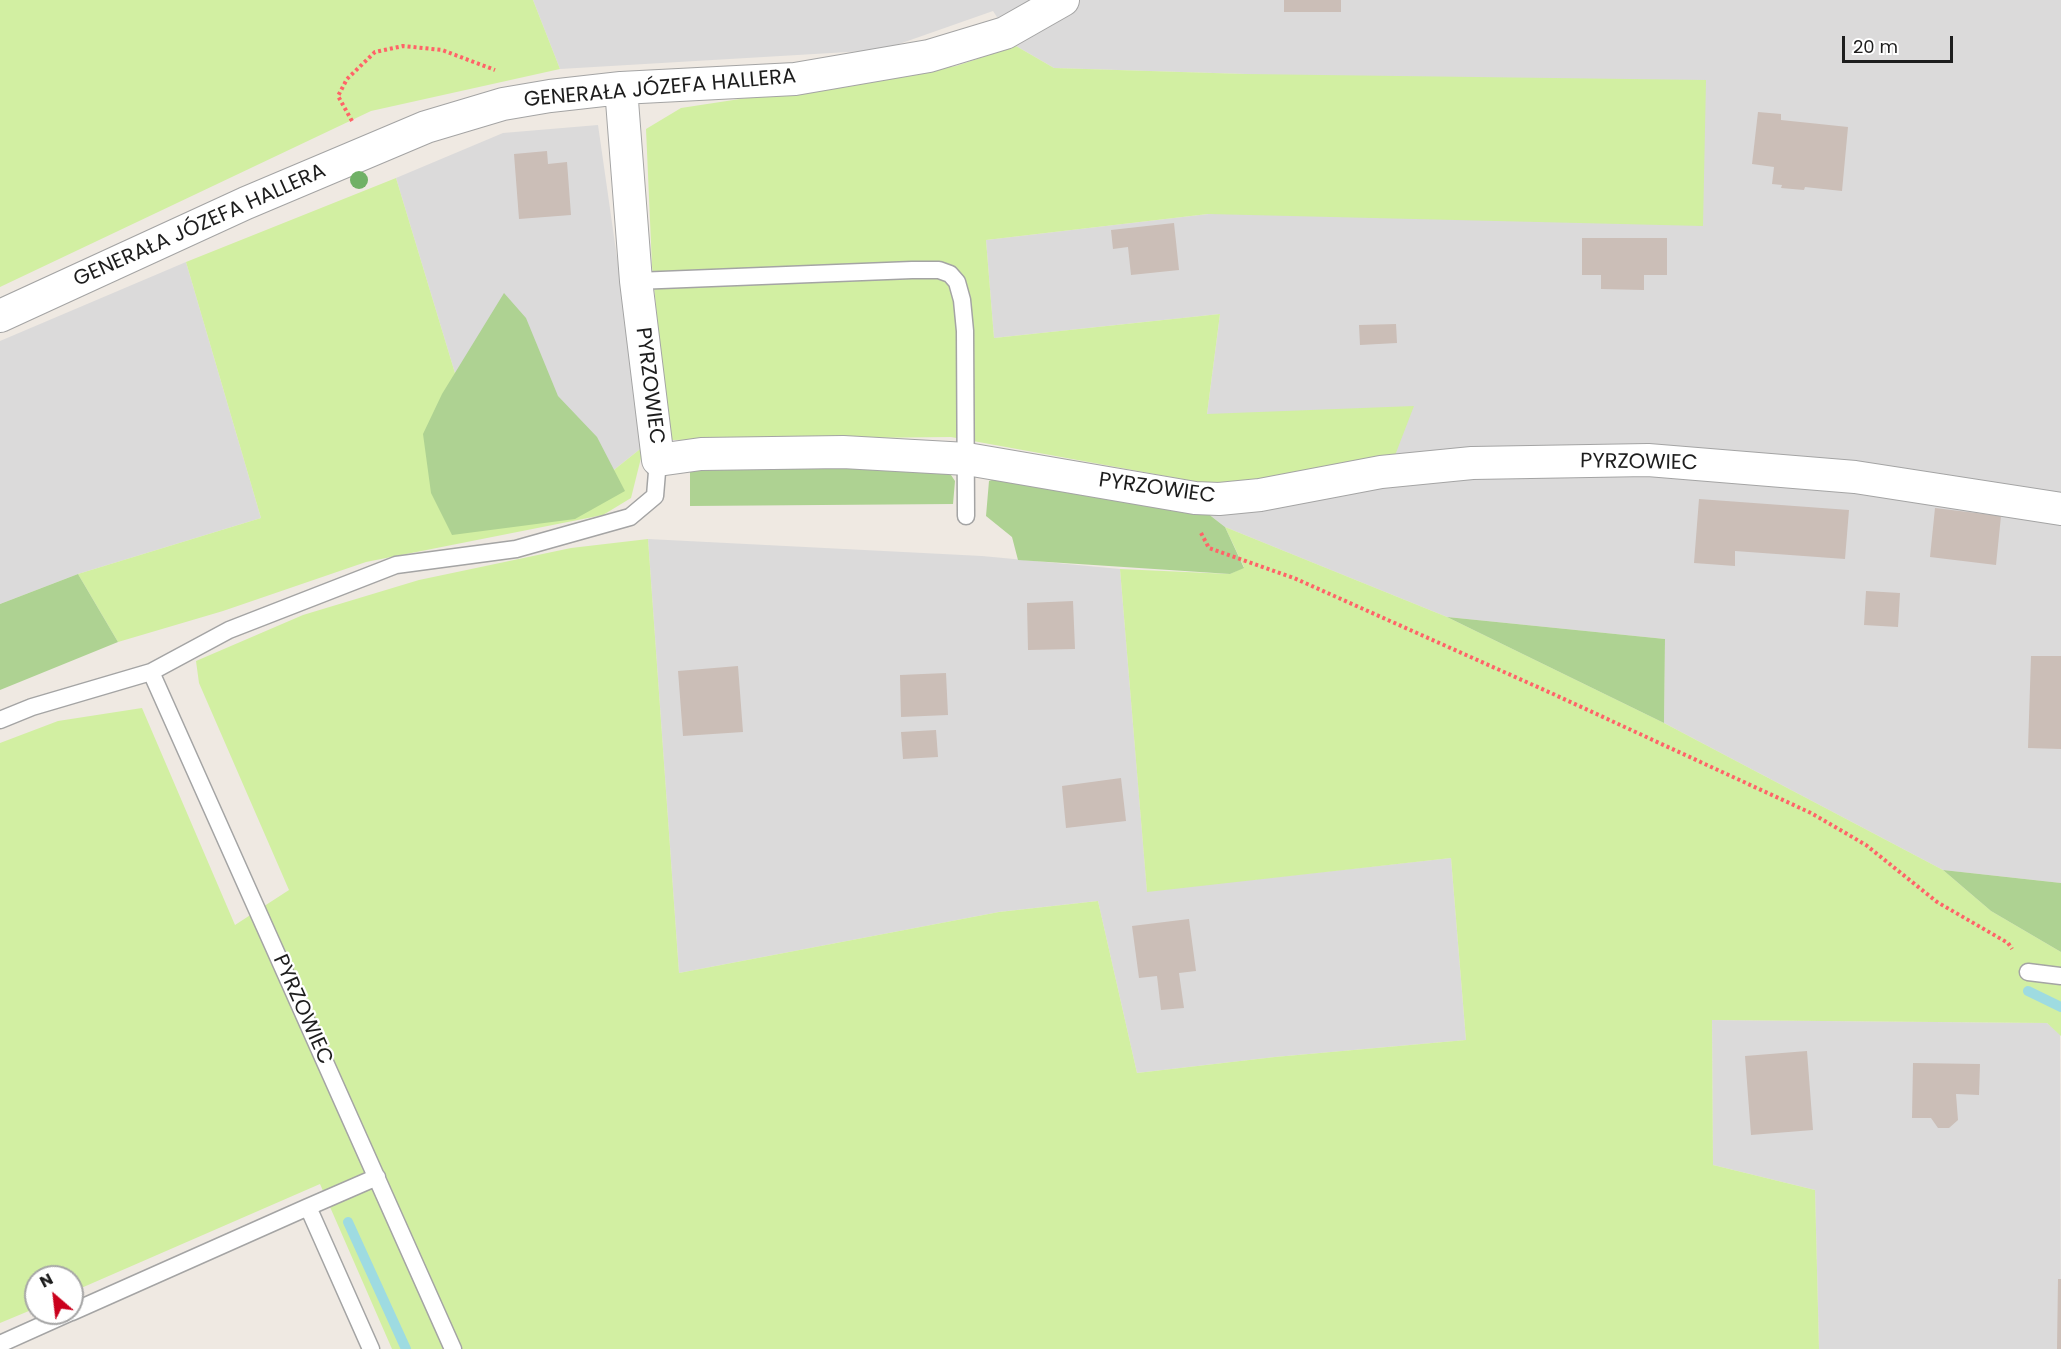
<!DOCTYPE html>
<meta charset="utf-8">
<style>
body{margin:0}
#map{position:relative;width:2061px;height:1349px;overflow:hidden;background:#efe9e2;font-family:Poppins,sans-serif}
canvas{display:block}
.north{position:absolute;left:24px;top:1265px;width:60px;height:60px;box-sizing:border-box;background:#fff;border:2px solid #a5a5a5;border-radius:50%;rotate:332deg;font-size:16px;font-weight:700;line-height:24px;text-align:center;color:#1d1d1d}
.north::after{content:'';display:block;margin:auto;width:21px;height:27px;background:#ca001c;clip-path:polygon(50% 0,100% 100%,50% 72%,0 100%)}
.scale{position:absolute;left:1842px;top:36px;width:111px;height:27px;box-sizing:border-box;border:3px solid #1d1d1d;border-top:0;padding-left:8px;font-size:18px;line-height:21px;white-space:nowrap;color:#1d1d1d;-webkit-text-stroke:4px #fff;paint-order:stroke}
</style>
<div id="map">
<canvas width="2061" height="1349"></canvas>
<div class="north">N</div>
<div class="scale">20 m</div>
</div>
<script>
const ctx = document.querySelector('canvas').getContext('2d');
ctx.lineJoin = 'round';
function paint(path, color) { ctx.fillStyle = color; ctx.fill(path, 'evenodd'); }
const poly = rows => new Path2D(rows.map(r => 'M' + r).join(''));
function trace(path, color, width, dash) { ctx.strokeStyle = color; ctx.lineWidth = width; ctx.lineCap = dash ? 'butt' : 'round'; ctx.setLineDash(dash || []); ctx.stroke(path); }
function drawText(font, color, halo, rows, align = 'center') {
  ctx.font = font + ' Poppins,sans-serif'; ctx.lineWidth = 4.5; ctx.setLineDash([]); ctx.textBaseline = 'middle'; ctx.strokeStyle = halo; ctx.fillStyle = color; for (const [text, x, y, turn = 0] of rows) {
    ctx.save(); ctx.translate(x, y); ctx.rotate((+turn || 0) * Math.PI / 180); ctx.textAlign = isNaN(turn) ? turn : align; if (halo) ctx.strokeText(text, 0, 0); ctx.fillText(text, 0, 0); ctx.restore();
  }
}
paint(poly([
 [533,0,2061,0,2061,883,1943,870,1664,723,1665,639,1447,617,1225,527,1207,513,1207,414,1220,314,994,338,986,240,1208,214,1245,74,1054,68,1016,46,993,11,882,50,560,69],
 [598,125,644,446,600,481,490,489,396,178,503,133],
 [186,262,261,518,78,574,0,604,0,341],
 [648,539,982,556,1120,569,1147,891,1451,858,1466,1040,1275,1057,1137,1073,1098,901,999,912,679,973],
 [1712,1020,2047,1023,2060,1034,2061,1349,1819,1349,1815,1190,1713,1165]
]), '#dbdada');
paint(poly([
 [0,0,533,0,560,69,371,111,0,287],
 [1016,46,1054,68,1245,74,1706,80,1703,226,1208,214,986,240,994,338,1220,314,1207,414,1414,406,1394,458,1215,485,951,437,669,440,652,266,646,129,681,108,956,66],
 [396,178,490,489,600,481,644,446,631,498,603,515,366,562,223,611,118,642,78,574,261,518,186,262],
 [1225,527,1447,617,1664,723,1943,870,1991,911,2061,952,2061,1036,2047,1023,1712,1020,1713,1165,1815,1190,1819,1349,392,1349,320,1184,72,1292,72,1277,36,1277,36,1308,0,1323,0,743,58,721,142,708,235,925,289,890,199,683,196,661,303,615,419,580,571,548,648,539,679,973,999,912,1098,901,1137,1073,1275,1057,1466,1040,1451,858,1147,892,1120,569,1230,574,1244,567]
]), '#d2efa2');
paint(poly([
 [504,293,526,318,558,396,597,437,625,491,575,519,452,535,431,493,423,434,442,394],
 [746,462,945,466,955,481,953,504,690,506,690,470],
 [1008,474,1207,513,1225,527,1244,568,1230,574,1018,560,1012,537,986,516,989,481],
 [78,574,118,642,0,690,0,604],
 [1447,617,1665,639,1664,723],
 [1943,870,2061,883,2061,952,1991,911]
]), '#aed292');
trace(poly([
 [2028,991,2061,1007],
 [348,1222,406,1349]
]), '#9edbe1', 10);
paint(poly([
 [1284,0,1341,0,1341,12,1284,12],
 [1758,112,1781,114,1781,120,1848,127,1842,191,1805,187,1804,190,1781,188,1782,185,1772,184,1774,167,1752,164],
 [547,151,548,164,567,162,571,215,519,219,514,154],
 [1174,223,1179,270,1131,275,1128,247,1113,249,1111,230],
 [1582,238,1667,238,1667,275,1644,275,1644,290,1601,289,1601,275,1582,275],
 [1396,324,1397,343,1360,345,1359,325],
 [1699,499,1849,510,1845,559,1735,551,1735,566,1694,563],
 [1935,508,2001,516,1996,565,1930,557],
 [1866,591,1900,593,1898,627,1864,625],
 [1073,601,1075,649,1028,650,1027,603],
 [2031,656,2061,656,2061,749,2028,748],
 [738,666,743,732,683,736,678,671],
 [946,673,948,715,901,717,900,675],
 [936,730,938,757,903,759,901,732],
 [1121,778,1126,821,1066,828,1062,786],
 [1189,919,1196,971,1179,973,1184,1008,1161,1010,1157,976,1139,978,1132,926],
 [1807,1051,1813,1130,1751,1135,1745,1056],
 [1913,1063,1980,1064,1979,1095,1956,1094,1958,1120,1949,1128,1938,1128,1931,1118,1912,1118],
 [2058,1279,2061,1279,2061,1349,2057,1349]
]), '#cbbeb7');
const lane = poly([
 [636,281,912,270,939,270,950,274,957,282,962,300,965,331,966,516],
 [151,672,453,1349],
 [0,720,32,707,151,672,229,630,396,565,516,549,630,517,655,496,658,460],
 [2028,972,2061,976],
 [308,1207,377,1177],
 [72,1312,308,1207,371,1349],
 [0,1344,69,1313]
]);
const street = poly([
 [621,88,636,281,658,460,701,454,843,452,967,459,1195,498,1219,499,1260,495,1381,472,1472,463,1648,460,1855,477,2061,509],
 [0,316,246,203,426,127,503,104,550,96,621,88,795,79,929,56,1005,33,1063,0]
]);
trace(lane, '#a4a4a4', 19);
trace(street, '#a4a4a4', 34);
trace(poly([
 [352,121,338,96,347,79,375,52,403,46,442,50,495,70],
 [1201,533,1209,548,1294,578,1551,693,1811,813,1866,845,1937,902,2008,943,2012,949]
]), '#ff6368', 4, [3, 3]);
trace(lane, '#fff', 16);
trace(street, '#fff', 32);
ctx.fillStyle = '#70b166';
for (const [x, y] of [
 [359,180]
]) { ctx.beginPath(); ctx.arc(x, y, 9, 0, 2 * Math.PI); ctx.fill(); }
drawText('21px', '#1d1d1d', '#fff', [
 ["GENERAŁA JÓZEFA HALLERA",660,89,-5],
 ["GENERAŁA JÓZEFA HALLERA",200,226,-24],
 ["PYRZOWIEC",649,386,83],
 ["PYRZOWIEC",1639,463,1],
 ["PYRZOWIEC",1157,489,8],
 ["PYRZOWIEC",302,1010,66]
]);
</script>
